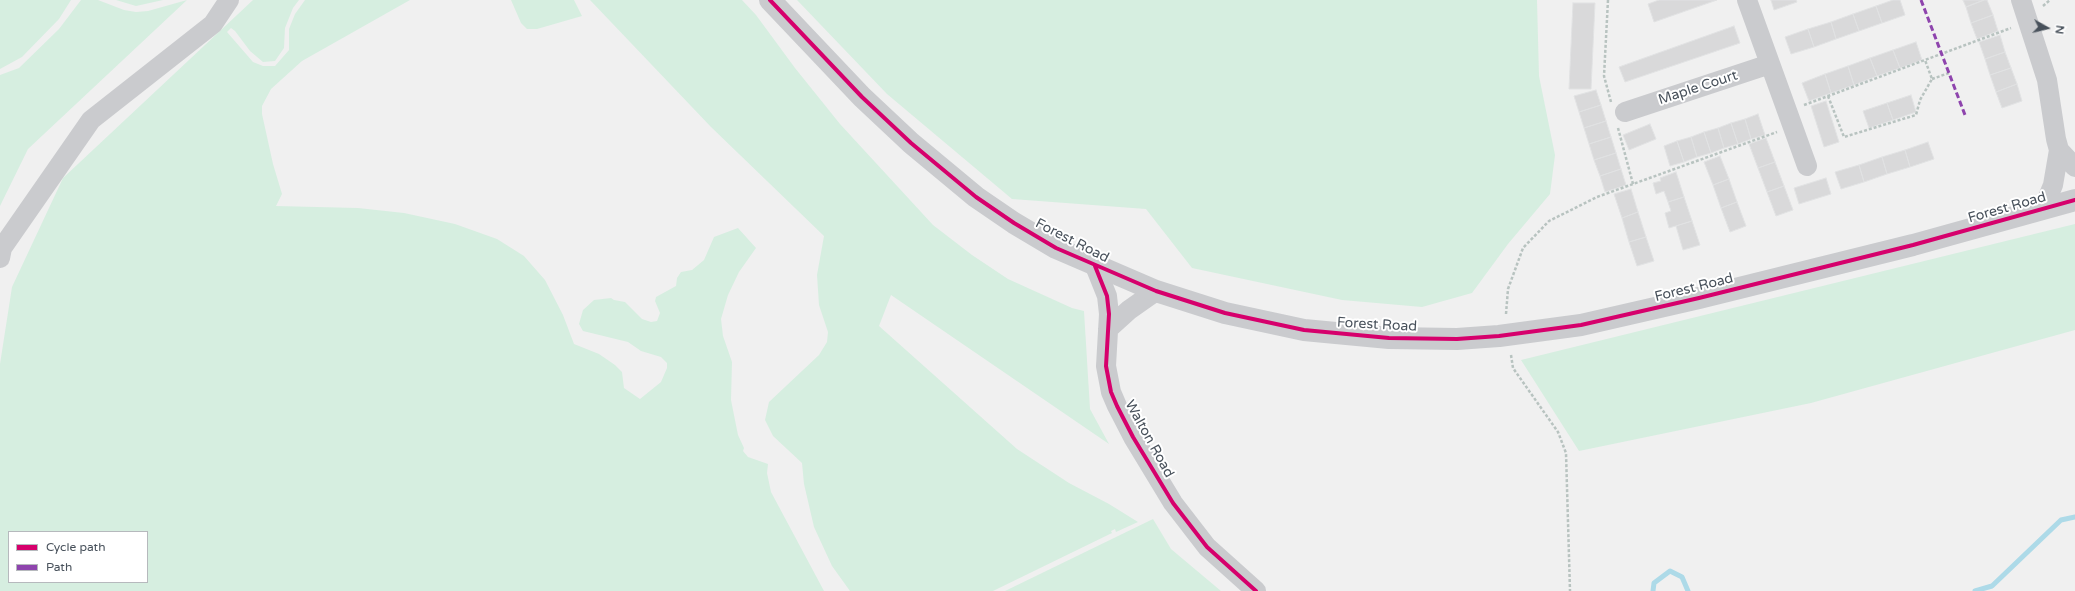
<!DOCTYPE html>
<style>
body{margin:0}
#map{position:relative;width:2075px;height:591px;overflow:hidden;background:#f0f0f0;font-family:"Varela Round",sans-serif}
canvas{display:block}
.legend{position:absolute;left:8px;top:531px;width:140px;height:52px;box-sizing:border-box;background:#fff;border:1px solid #b6b9bd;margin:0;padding:5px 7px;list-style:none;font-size:12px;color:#48515b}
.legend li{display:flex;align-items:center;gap:8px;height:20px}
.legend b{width:20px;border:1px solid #b6b9bd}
.north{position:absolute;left:2027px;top:8px;width:40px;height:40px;-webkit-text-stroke:3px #fff;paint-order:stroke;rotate:98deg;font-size:11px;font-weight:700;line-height:16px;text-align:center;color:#48515b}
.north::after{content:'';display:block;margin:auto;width:14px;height:18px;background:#48515b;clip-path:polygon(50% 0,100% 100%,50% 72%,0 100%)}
</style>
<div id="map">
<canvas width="2075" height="591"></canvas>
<ul class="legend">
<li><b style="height:5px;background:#d6006c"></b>Cycle path</li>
<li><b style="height:5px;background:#8e44ad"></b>Path</li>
</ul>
<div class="north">N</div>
</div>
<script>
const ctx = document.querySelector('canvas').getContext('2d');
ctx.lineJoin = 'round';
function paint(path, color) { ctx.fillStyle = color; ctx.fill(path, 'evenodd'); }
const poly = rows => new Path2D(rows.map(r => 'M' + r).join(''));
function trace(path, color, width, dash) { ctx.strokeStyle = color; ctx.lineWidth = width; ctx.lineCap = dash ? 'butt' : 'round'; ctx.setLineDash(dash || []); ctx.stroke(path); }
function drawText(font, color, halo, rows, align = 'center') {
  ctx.font = font + ' "Varela Round",sans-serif'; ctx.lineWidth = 4; ctx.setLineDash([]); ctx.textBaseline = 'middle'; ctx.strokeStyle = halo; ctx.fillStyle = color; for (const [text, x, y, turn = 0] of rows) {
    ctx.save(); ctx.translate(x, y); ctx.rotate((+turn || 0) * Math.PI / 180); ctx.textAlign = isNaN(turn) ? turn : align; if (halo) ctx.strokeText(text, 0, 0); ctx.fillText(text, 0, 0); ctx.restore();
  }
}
paint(poly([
 [0,0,71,0,59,19,22,57,0,69],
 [81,0,98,0,124,10,136,12,148,11,187,0,28,149,0,206,0,75,19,68,59,29],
 [116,0,163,0,136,6],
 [253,0,299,0,293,8,285,28,284,48,275,61,263,62,250,51,235,31,231,28,227,32,253,62,263,66,275,66,289,50,289,29,295,14,305,0,410,0,302,61,271,89,262,106,262,114,273,164,282,194,276,206,358,208,404,213,455,224,497,239,524,256,545,280,563,315,574,344,599,354,615,365,622,372,624,388,640,399,661,382,667,368,667,363,661,357,641,351,628,342,583,331,579,324,583,310,594,300,611,298,614,300,625,302,642,319,651,322,657,321,660,313,655,301,656,297,676,286,677,278,681,272,692,270,704,260,714,237,738,228,756,248,739,272,728,295,721,319,723,336,732,362,731,400,738,435,744,448,743,451,748,457,768,464,767,473,771,492,824,591,0,591,0,364,12,287,63,178],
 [9,532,147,532,147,582,9,582],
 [511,0,574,0,582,16,537,29,527,29,521,23],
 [590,0,742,0,756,15,795,68,840,124,933,225,972,255,1008,279,1072,308,1084,311,1090,409,1109,444,891,295,879,326,1017,449,1069,483,1109,504,1138,522,1116,532,1115,529,1111,531,1112,533,993,591,850,591,832,566,814,527,804,484,802,463,773,436,765,420,769,402,819,355,827,342,828,332,819,305,817,275,824,236,711,127],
 [797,0,1537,0,1539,76,1555,155,1550,194,1508,244,1472,293,1422,307,1342,300,1192,268,1146,209,1012,199,887,94],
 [2075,224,2075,330,1811,403,1579,451,1521,360],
 [1153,519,1171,549,1221,591,1005,591]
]), '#d6eee0');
trace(poly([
 [1653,591,1654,583,1670,571,1682,577,1688,591],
 [1975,591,1992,586,2061,520,2075,517]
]), '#addae8', 5);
const building = poly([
 [1659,0,1717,0,1654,22,1648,4,1659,0],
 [1771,0,1796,0,1797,2,1774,10,1771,0],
 [1893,0,1900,0,1905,15,1882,23,1876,6,1893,0],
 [1963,0,1984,0,1966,7,1963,0],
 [1984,0,1987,0,1993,15,1971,23,1966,7,1984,0],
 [1573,3,1595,3,1591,89,1569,89,1573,3],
 [1876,6,1882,23,1859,31,1853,14,1876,6],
 [1853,14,1859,31,1836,39,1831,22,1853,14],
 [1993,15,1998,31,1977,39,1971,23,1993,15],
 [1831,22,1836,39,1814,47,1808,29,1831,22],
 [1734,26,1740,43,1625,82,1619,67,1734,26],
 [1808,29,1814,47,1791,54,1785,37,1808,29],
 [2000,35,2005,52,1985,59,1979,42,2000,35],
 [1916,42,1922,60,1900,68,1893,50,1916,42],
 [1893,50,1900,68,1877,76,1870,58,1893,50],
 [2005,52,2011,68,1990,75,1985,59,2005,52],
 [1870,58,1877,76,1854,85,1848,66,1870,58],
 [1848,66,1854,85,1831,93,1825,74,1848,66],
 [2011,68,2017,84,1996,92,1990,75,2011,68],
 [1825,74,1831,93,1809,101,1802,83,1825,74],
 [2017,84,2022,101,2002,108,1996,92,2017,84],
 [1596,90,1601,105,1579,112,1574,96,1596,90],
 [1911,95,1916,112,1893,120,1887,103,1911,95],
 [1826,101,1839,142,1824,147,1811,106,1826,101],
 [1887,103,1893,120,1869,128,1863,111,1887,103],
 [1601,105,1606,121,1584,128,1579,112,1601,105],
 [1758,114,1765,135,1751,139,1745,119,1758,114],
 [1745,119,1751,139,1738,144,1731,123,1745,119],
 [1606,121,1611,137,1589,144,1584,128,1606,121],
 [1731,123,1738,144,1724,148,1718,128,1731,123],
 [1650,124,1656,139,1629,150,1623,135,1650,124],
 [1718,128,1724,148,1711,153,1704,132,1718,128],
 [1704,132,1711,153,1697,157,1691,137,1704,132],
 [1611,137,1616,153,1594,160,1589,144,1611,137],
 [1691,137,1697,157,1684,162,1677,141,1691,137],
 [1766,138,1775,162,1758,168,1749,144,1766,138],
 [1677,141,1684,162,1670,166,1664,146,1677,141],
 [1928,142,1934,159,1910,167,1905,150,1928,142],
 [1905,150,1910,167,1887,174,1882,157,1905,150],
 [1616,153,1621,169,1600,176,1594,160,1616,153],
 [1720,156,1729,179,1713,185,1704,162,1720,156],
 [1882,157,1887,174,1864,182,1859,165,1882,157],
 [1775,162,1784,186,1767,192,1758,168,1775,162],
 [1859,165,1864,182,1841,189,1835,172,1859,165],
 [1621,169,1626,185,1605,192,1600,176,1621,169],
 [1676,172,1684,197,1668,202,1664,191,1656,194,1653,183,1661,181,1660,178,1676,172],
 [1826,178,1831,194,1799,204,1794,188,1826,178],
 [1729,179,1737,202,1721,208,1713,185,1729,179],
 [1784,186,1793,210,1776,216,1767,192,1784,186],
 [1631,189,1638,212,1622,218,1614,194,1631,189],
 [1684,197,1692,221,1669,228,1665,213,1671,211,1668,202,1684,197],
 [1737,202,1746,226,1730,232,1721,208,1737,202],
 [1638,212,1646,237,1629,242,1622,218,1638,212],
 [1692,221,1700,245,1683,250,1676,226,1692,221],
 [1646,237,1654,261,1637,266,1629,242,1646,237]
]);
paint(building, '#d9d9da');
trace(building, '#e1e2e3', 1);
trace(poly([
 [1608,0,1604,76,1611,102],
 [2043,6,2050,0],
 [1932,79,1949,73],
 [1828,96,1844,137,1916,115,1920,100,1932,79,1925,60],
 [1804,105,2011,28],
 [1618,128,1633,184],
 [1506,314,1508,289,1523,248,1549,221,1597,197,1777,132],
 [1511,355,1513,368,1558,432,1566,453,1570,591]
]), '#b8c3c0', 2.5, [3, 2]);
trace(poly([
 [1747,0,1807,166],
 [2021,0,2047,80,2056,139,2059,150,2075,167],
 [1625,112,1770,64],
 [2043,209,2053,185,2059,150],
 [0,258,2,248,91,120,213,24,229,0],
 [1095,266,1107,296,1109,314,1106,366,1111,392,1117,406,1133,437,1173,503,1207,547,1256,591],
 [1108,329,1129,310,1156,291]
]), '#cacbce', 20);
trace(poly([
 [770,0,862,97,911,143,976,197,1014,223,1056,248,1156,291,1225,313,1304,330,1389,338,1457,339,1499,336,1581,325,1699,298,1913,245,2075,200]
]), '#cacbce', 22);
trace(poly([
 [1921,0,1965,115]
]), '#8e44ad', 3, [6, 3]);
trace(poly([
 [770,0,862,97,911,143,976,197,1014,223,1056,248,1156,291,1225,313,1304,330,1389,338,1457,339,1499,336,1581,325,1699,298,1913,245,2075,200],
 [1095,266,1107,296,1109,314,1106,366,1111,392,1117,406,1133,437,1173,503,1207,547,1256,591]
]), '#d6006c', 4);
drawText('14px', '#48515b', '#fff', [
 ["Maple Court",1698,88,-18],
 ["Forest Road",2007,208,-16],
 ["Forest Road",1072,241,27],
 ["Forest Road",1694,288,-14],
 ["Forest Road",1377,325,3],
 ["Walton Road",1149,439,61]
]);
</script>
